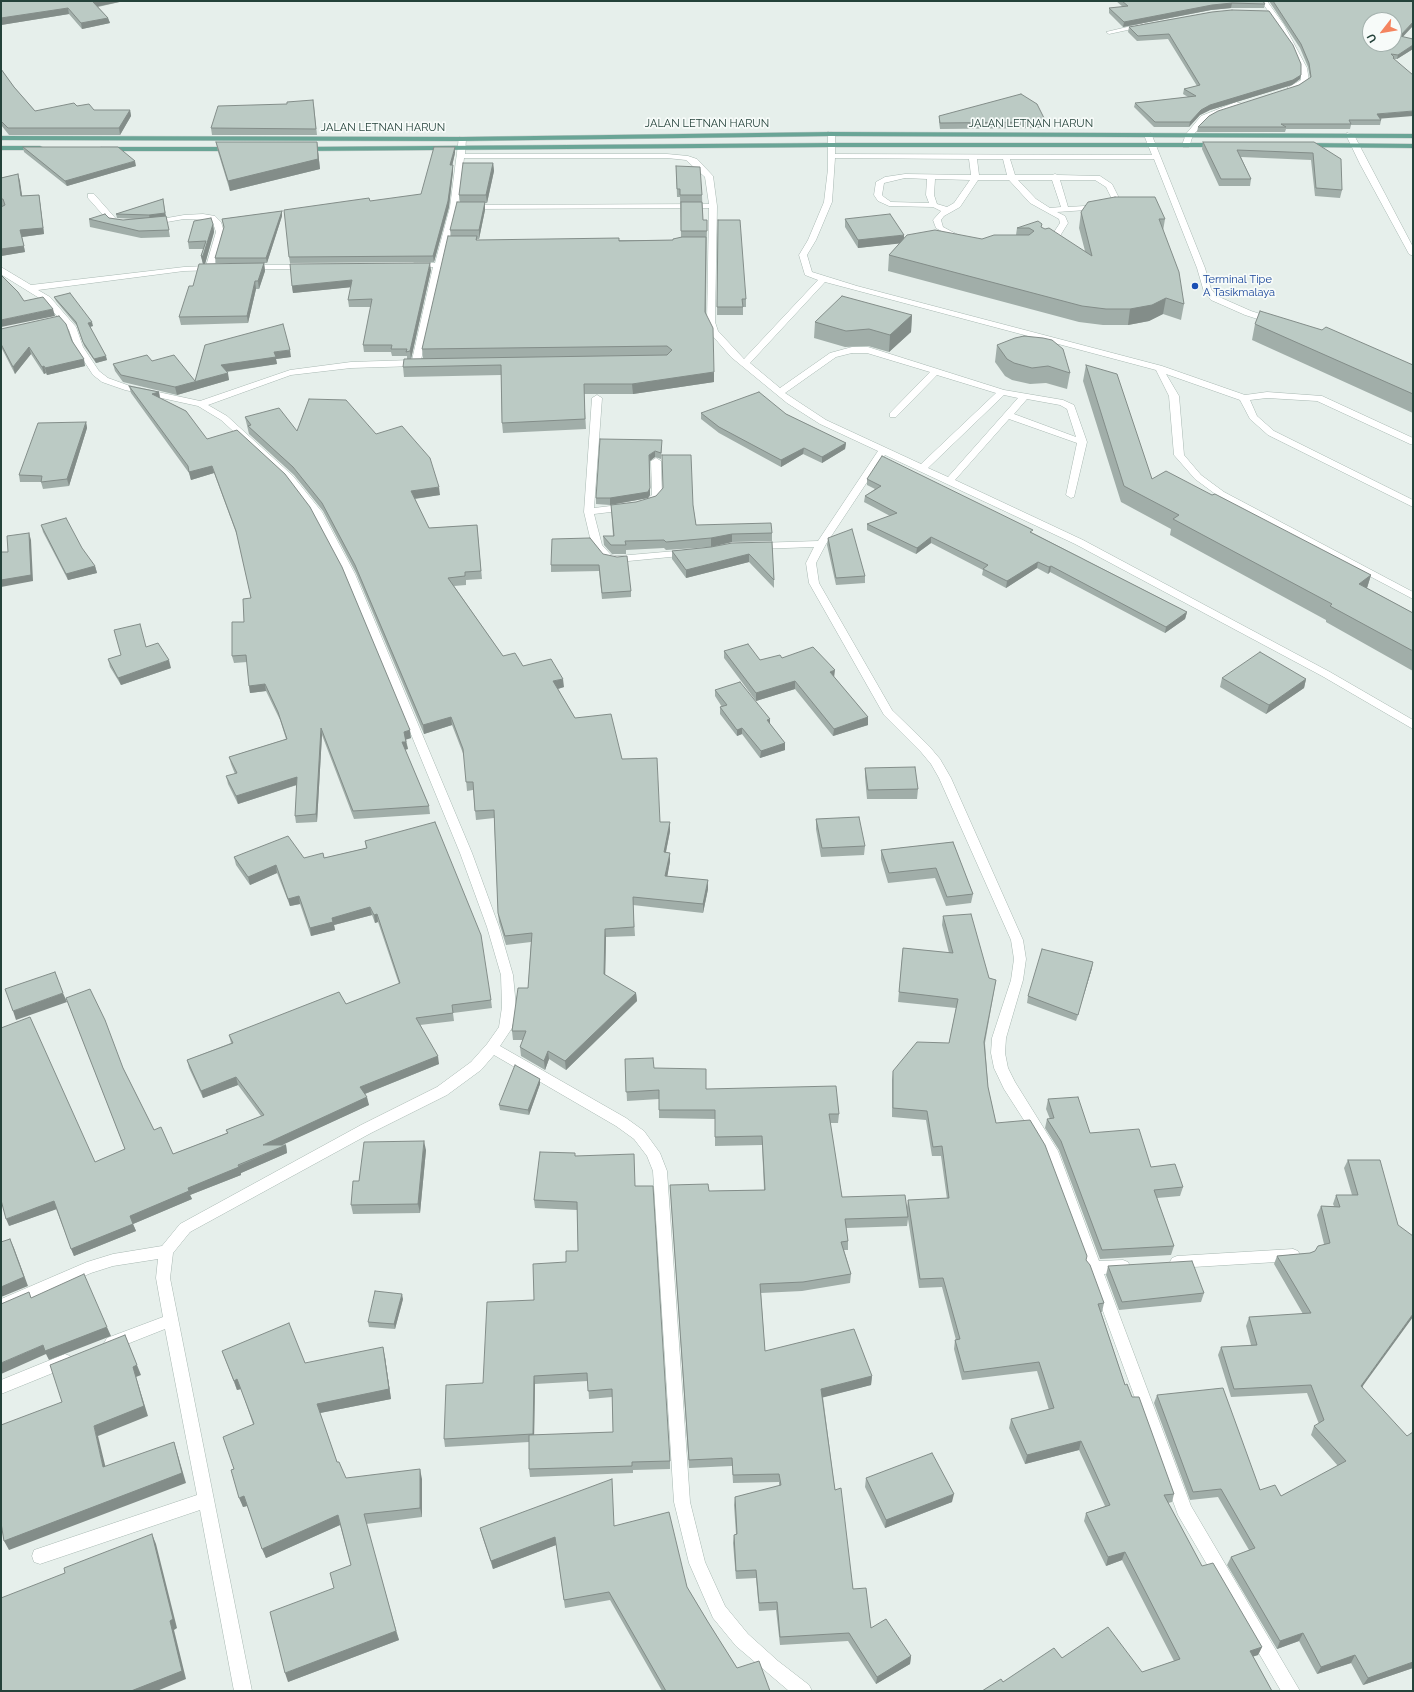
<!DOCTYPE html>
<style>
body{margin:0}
#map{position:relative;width:1414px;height:1692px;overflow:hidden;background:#e6efeb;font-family:Raleway,sans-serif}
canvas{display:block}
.frame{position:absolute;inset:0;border:2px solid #24423a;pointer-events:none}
.north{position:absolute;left:1362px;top:12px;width:40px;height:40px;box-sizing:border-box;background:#f7fbf9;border:1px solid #a3b1ad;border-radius:50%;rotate:239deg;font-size:11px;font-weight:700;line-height:16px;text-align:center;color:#24423a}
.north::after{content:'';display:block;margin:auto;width:14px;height:18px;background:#f4845f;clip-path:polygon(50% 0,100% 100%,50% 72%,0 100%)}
</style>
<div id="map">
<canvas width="1414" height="1692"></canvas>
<div class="frame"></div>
<div class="north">U</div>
</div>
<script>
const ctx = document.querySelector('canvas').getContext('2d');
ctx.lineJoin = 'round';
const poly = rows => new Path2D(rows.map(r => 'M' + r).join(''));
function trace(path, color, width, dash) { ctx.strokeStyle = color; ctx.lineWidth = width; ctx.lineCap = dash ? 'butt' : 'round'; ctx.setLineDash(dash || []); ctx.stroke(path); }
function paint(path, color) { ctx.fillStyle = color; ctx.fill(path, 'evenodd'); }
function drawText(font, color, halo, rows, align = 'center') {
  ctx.font = font + ' Raleway,sans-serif'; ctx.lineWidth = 3.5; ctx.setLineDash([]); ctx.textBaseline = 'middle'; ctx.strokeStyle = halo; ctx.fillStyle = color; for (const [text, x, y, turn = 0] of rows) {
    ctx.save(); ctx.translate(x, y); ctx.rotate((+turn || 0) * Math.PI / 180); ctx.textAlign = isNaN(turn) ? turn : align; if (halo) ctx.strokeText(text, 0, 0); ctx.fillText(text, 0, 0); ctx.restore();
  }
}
const minor = poly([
 [1261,1,1267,1,1284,25,1307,68,1309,81,1294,90,1287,88,1301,80,1301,68,1279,26,1261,1],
 [1144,23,1147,25,1146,26,1109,34,1106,32,1144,23],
 [1236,102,1243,104,1207,120,1193,135,1189,147,1183,147,1182,145,1186,134,1201,116,1236,102],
 [828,132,835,134,835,154,1152,155,1144,135,1151,133,1205,268,1211,289,1217,296,1251,311,1276,319,1276,323,1270,323,1245,315,1211,300,1204,292,1197,268,1154,159,1010,159,1015,175,1052,175,1055,174,1058,175,1100,176,1112,184,1120,200,1112,207,1101,209,1057,212,1065,216,1068,223,1060,236,1045,244,1041,242,1054,232,1060,223,1059,219,1030,203,1009,180,978,180,960,207,944,216,941,220,943,227,964,238,964,242,961,242,936,228,933,220,941,211,933,207,889,206,878,201,874,195,876,182,885,177,905,174,971,175,969,159,835,158,832,202,816,240,807,255,812,272,857,286,1162,366,1245,395,1267,392,1322,396,1413,438,1413,445,1410,444,1317,401,1267,398,1250,400,1257,416,1274,431,1413,500,1413,507,1268,435,1250,419,1240,400,1166,374,1179,396,1184,455,1201,475,1224,492,1413,592,1413,599,1218,496,1195,479,1174,455,1169,396,1156,370,825,282,750,363,780,388,830,353,852,347,868,347,1004,390,1063,400,1074,405,1087,442,1074,497,1071,498,1066,495,1077,443,1009,419,955,480,1083,540,1330,672,1413,720,1413,729,1322,676,1075,544,885,455,826,544,816,563,819,583,892,710,929,746,940,759,951,778,1023,940,1026,959,1023,980,1006,1038,1005,1053,1008,1068,1015,1082,1058,1151,1099,1261,1123,1260,1128,1262,1130,1266,1128,1270,1123,1272,1104,1274,1191,1506,1300,1691,1281,1691,1178,1515,1089,1273,1085,1268,1086,1265,1045,1153,1004,1089,994,1068,991,1053,992,1038,1011,980,1014,959,1011,940,939,778,931,764,921,752,884,715,809,583,806,563,814,547,757,549,752,546,757,543,818,541,878,451,820,424,787,403,731,357,711,334,707,322,709,208,469,209,465,207,469,205,709,204,705,177,686,160,667,158,464,158,458,207,442,265,421,360,424,362,423,364,416,366,351,368,291,375,208,405,227,416,293,476,322,512,355,574,472,853,499,927,513,975,516,1007,512,1028,500,1046,626,1118,644,1131,660,1153,667,1171,690,1502,705,1562,725,1606,748,1634,778,1661,809,1685,812,1691,789,1691,736,1646,713,1618,689,1563,674,1502,653,1171,647,1156,634,1139,616,1126,494,1055,481,1070,447,1095,371,1133,190,1232,173,1253,170,1278,252,1691,234,1691,200,1510,40,1564,34,1562,32,1556,34,1550,40,1548,197,1495,165,1329,112,1350,107,1348,104,1343,107,1338,163,1317,156,1278,158,1259,113,1266,91,1273,1,1313,1,1299,87,1262,113,1254,162,1246,180,1224,361,1125,437,1087,471,1062,487,1044,499,1027,502,1007,501,975,487,927,460,853,345,574,313,513,287,480,221,420,198,406,125,390,102,382,93,375,75,347,69,330,44,301,2,275,1,267,31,285,184,267,206,266,216,232,213,223,209,220,184,219,150,225,146,223,150,221,184,215,203,214,215,216,221,222,224,232,214,266,217,266,217,270,184,271,38,290,50,297,76,327,83,347,99,371,108,378,130,386,200,401,290,370,351,362,412,360,433,267,414,267,410,265,414,263,435,263,450,207,459,137,466,139,465,154,667,154,688,156,697,159,713,176,717,206,715,322,718,331,744,359,818,280,805,275,799,255,808,240,824,202,828,169,828,132],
 [977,159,1003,159,1007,175,979,175,977,159],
 [905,178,927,179,926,195,929,203,891,202,884,197,882,195,884,183,905,178],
 [935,179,970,180,954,203,947,207,937,204,934,195,935,179],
 [1018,180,1052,180,1061,207,1050,208,1036,199,1018,180],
 [1060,180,1095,180,1106,187,1112,199,1101,205,1068,207,1060,180],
 [852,353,867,353,930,372,890,413,890,417,896,417,937,375,996,393,921,464,826,420,785,393,836,357,852,353],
 [1004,395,1018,398,948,477,928,468,1004,395],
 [1027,399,1060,405,1067,409,1076,437,1014,414,1027,399],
 [1347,133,1354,135,1413,247,1413,256,1409,254,1360,164,1346,135,1347,133],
 [88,194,94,194,117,220,127,222,127,226,111,224,88,198,88,194],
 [245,265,306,265,310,267,306,269,248,269,244,267,245,265],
 [597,395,602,398,594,508,627,504,632,507,627,510,594,514,602,545,611,555,618,556,687,550,692,553,691,555,618,562,604,559,592,546,584,512,592,398,597,395],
 [656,458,661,461,662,496,655,503,646,507,641,504,652,495,651,461,656,458],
 [1293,1249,1298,1251,1300,1255,1298,1259,1293,1261,1177,1268,1172,1266,1170,1262,1172,1258,1177,1256,1293,1249],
 [65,1354,70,1356,73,1361,70,1366,1,1394,1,1380,65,1354]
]);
const major = poly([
 [831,132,1413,134,1413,138,831,136,462,141,1,140,1,136,462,137,831,132],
 [831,143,1218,143,1222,145,1218,147,831,147,302,151,298,149,302,147,831,143],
 [1301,143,1413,144,1413,148,1304,147,1301,147,1301,143],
 [1,146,40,146,44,148,40,150,1,150,1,146],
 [101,147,234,147,238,149,234,151,101,151,101,147]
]);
trace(minor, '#a8b8b2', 1);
trace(major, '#c2cac8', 1);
paint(minor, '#fff');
paint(major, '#6aa596');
paint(poly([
 [1,1,124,1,98,7,108,18,110,23,82,29,69,14,1,25],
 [1116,1,1263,1,1265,4,1264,8,1231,8,1211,10,1123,27,1109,13,1109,8,1123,7],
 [1269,1,1413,1,1403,37,1413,39,1413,49,1397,59,1394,59,1380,125,1351,125,1350,129,1286,129,1285,132,1197,132,1198,127,1299,85,1310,78,1308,67,1300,48],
 [1212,12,1301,75,1300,79,1292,85,1210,110,1200,115,1189,127,1154,127,1134,107,1135,103,1188,97,1183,94,1184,89,1197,86,1168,39,1137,41,1128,32,1129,27],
 [1,69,14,87,35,111,77,106,94,110,130,110,131,116,120,135,9,135,1,125],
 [314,106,317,135,212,135,211,128],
 [939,116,1046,122,1045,128,940,129,939,122],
 [216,142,317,142,320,169,230,191,218,152],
 [1203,142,1314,142,1342,190,1340,198,1315,196,1311,160,1241,157,1251,179,1250,186,1219,186,1202,149],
 [23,147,136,166,67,186,24,152],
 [455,153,452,165,453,171,449,207,434,262,290,263,289,257,421,194],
 [493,163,494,171,487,203,485,203,485,210,479,239,477,239,477,240,673,240,681,237,680,197,677,197,676,166,702,195,703,220,707,220,706,313,714,382,633,394,584,394,586,429,503,433,502,423,501,375,404,377,403,367,423,358,422,349,451,236,450,230,460,202,459,195],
 [18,174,22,196,39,195,40,202,44,234,22,237,25,252,1,256,1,207,3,206,1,206,1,178],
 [163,199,170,237,141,238,90,227,89,219,109,218,123,220,136,219,117,218,116,214],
 [282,211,282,216,267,263,216,263,215,258,224,228,222,219],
 [1081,212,1165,219,1163,231,1184,304,1181,320,1163,314,1149,321,1128,325,1103,325,1079,322,888,271,889,255,900,243,858,248,845,227,845,219,904,239,982,239,1016,235,1017,228,1042,228,1085,251,1079,228],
 [718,220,746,299,746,307,743,307,743,315,717,315],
 [213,224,214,232,205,264,264,263,265,271,259,289,256,289,248,323,181,325,179,317,203,264,201,256,204,249,189,249,188,242],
 [431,270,411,359,407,359,407,356,392,356,391,352,364,352,363,345,371,307,349,307,348,300,351,287,293,293,292,286],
 [54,297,93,326,90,327,107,360,96,363,84,346,77,326,56,301],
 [912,315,911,332,889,352,868,346,845,347,814,338,815,322],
 [1255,324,1413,365,1413,413,1252,340],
 [1,329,72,341,85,366,47,375,46,373,44,374,31,354,15,374,1,347],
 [205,345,291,357,276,359,277,364,227,372,229,380,177,395,123,382,115,371,113,364,152,361,195,381],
 [997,345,1070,373,1067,389,1046,383,1030,384,1012,380,1005,376,995,362],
 [1086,365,1152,479,1212,495,1371,575,1367,588,1413,613,1413,671,1326,622,1326,620,1170,535,1171,529,1121,502,1083,381],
 [129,386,159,392,160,398,186,411,411,738,406,739,408,749,405,750,429,806,430,814,354,819,322,735,317,822,296,823,295,816,297,785,238,804,228,784,226,776,235,774,231,764,229,757,286,739,280,720,266,691,250,693,247,662,234,663,232,656,244,622,251,598,238,538,214,473,191,480,189,473,131,393],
 [701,413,786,414,846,443,845,449,822,463,803,454,781,467,719,433,701,419],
 [245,417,297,431,376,434,440,495,415,499,429,528,477,525,482,579,466,580,466,585,454,586,503,656,564,687,558,689,575,718,622,759,660,822,670,831,666,852,670,861,667,876,708,889,703,913,633,905,635,936,606,937,605,975,636,993,637,1001,566,1070,549,1059,545,1070,521,1056,520,1047,523,1040,513,1040,512,1031,528,988,531,942,506,945,499,922,498,913,494,818,476,820,473,790,467,791,464,756,452,725,424,734,356,573,323,511,294,475,249,434],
 [86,422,87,428,69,486,43,489,41,482,20,482,19,475],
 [662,446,661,459,655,457,650,461,650,495,648,498,610,505,596,504,596,498],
 [867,479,1033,533,1187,612,1185,619,1165,633,1050,572,1048,574,1037,568,1006,588,982,575,983,570,931,543,916,554,867,530,867,524,890,516,864,502,865,496,875,489,867,485],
 [611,505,693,505,696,525,772,533,772,541,732,542,711,547,666,550,664,548,626,550,626,554,612,554,604,545,603,536,613,536],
 [41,525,95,566,97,573,68,580,43,532],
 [590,538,631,591,631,597,602,599,599,571,551,572,551,565],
 [828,538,865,576,865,583,836,585,827,545],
 [772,542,774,580,774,588,749,562,686,578,672,559,672,551],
 [724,651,760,660,782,658,834,677,868,717,868,725,833,736,795,689,756,701,724,658],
 [108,659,171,668,121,685,110,667],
 [1222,678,1306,679,1304,688,1266,714,1220,687],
 [715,690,770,724,785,743,785,750,760,758,742,734,737,736,720,714,720,707,722,707,715,696],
 [865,768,918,789,917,799,867,799,865,777],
 [816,819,865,846,864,855,821,857,816,829],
 [365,841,491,1000,492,1008,453,1013,454,1021,420,1025,439,1064,365,1094,369,1105,281,1145,286,1145,287,1153,241,1173,241,1175,190,1195,192,1199,133,1224,136,1231,74,1256,56,1209,9,1226,95,1162,125,1149,66,998,123,1068,154,1130,173,1154,227,1133,226,1130,261,1116,238,1085,203,1098,189,1068,187,1060,231,1043,229,1035,346,1004,399,984,378,922,375,923,372,915,334,925,335,930,311,936,300,904,290,906,277,873,250,885,236,865,234,857,304,858,324,858,366,848],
 [953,842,973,894,971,903,946,906,935,878,888,883,881,859,881,850],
 [943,916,989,978,996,980,985,1043,988,1087,996,1123,1086,1260,1104,1303,1102,1312,1101,1312,1125,1385,1132,1397,1174,1494,1172,1502,1168,1503,1202,1566,1262,1647,1258,1655,1253,1656,1272,1691,1003,1682,1062,1658,1142,1672,1174,1661,1122,1560,1106,1566,1084,1521,1086,1513,1105,1506,1079,1450,1025,1464,1009,1428,1011,1419,1049,1410,1037,1371,962,1380,954,1349,955,1340,956,1340,942,1287,919,1288,908,1219,907,1226,846,1228,848,1241,848,1250,844,1250,851,1274,850,1283,802,1291,761,1293,765,1351,872,1376,871,1385,823,1397,835,1490,853,1589,871,1628,911,1656,910,1664,876,1684,848,1641,780,1645,776,1610,759,1611,756,1578,736,1579,733,1543,734,1535,736,1534,734,1505,735,1497,779,1486,779,1482,733,1483,732,1466,689,1468,670,1185,709,1191,764,1190,762,1145,715,1146,715,1119,659,1118,659,1099,627,1101,625,1059,654,1068,706,1089,839,1114,838,1123,830,1123,842,1197,907,1207,908,1200,947,1199,941,1156,932,1156,926,1120,892,1117,892,1080,893,1071,949,1043,956,1008,898,1002,903,948,949,953,942,925],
 [1092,968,1076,1021,1027,1003,1028,996],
 [540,1079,540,1084,529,1115,500,1110,499,1105],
 [1048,1099,1090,1133,1151,1167,1183,1187,1180,1196,1157,1198,1174,1246,1171,1255,1100,1259,1059,1150,1045,1128,1047,1119,1050,1119,1046,1109],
 [426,1150,420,1213,353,1214,351,1205,359,1181],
 [575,1153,575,1156,635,1186,670,1461,670,1469,633,1470,633,1473,530,1477,529,1469,529,1442,445,1447,444,1439,483,1383,534,1300,566,1262,578,1251,577,1210,535,1208,534,1200],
 [588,1381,589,1399,612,1397,613,1432,534,1435,535,1384],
 [1348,1160,1380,1160,1363,1387,1413,1668,1363,1685,1351,1663,1317,1674,1299,1641,1277,1649,1227,1565,1231,1557,1249,1550,1218,1497,1190,1500,1154,1403,1157,1395,1260,1490,1281,1496,1338,1466,1311,1435,1314,1426,1319,1424,1307,1393,1231,1397,1218,1355,1221,1347,1251,1345,1246,1326,1249,1317,1303,1314,1274,1264,1277,1256,1310,1253,1315,1251,1324,1244,1317,1215,1321,1206,1334,1206,1333,1204,1336,1195,1352,1195,1344,1168],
 [1108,1266,1204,1293,1201,1302,1119,1310,1106,1275],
 [403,1299,395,1329,369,1327,368,1322],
 [222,1351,305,1363,385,1357,391,1399,320,1413,337,1462,346,1478,422,1479,422,1517,366,1524,399,1640,288,1682,334,1588,351,1565,340,1525,266,1558,247,1506,243,1507,234,1469,253,1424,241,1389,237,1390],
 [866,1478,952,1502,885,1528,865,1487],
 [615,1526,687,1587,708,1622,737,1668,770,1691,662,1691,610,1600,565,1608,556,1545,493,1569,482,1536,480,1528]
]), '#a1aea9');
paint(poly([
 [96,1,124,1,95,7,93,2],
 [1232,3,1231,8,1211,10,1123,27,1124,22,1212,5],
 [68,8,69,14,1,25,1,18],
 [108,18,110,23,82,29,81,23],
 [1413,22,1413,26,1399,41,1400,36],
 [1413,45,1413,49,1397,59,1398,55],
 [1301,75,1300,79,1292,85,1210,110,1200,115,1189,127,1190,122,1201,110,1210,105],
 [130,110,131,116,120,135,119,128],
 [1413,111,1413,116,1376,119,1377,114],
 [317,142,320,169,230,191,228,181],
 [455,147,455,153,451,171,450,165],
 [135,161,136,166,67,186,65,181],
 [493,163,494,171,487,203,486,195],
 [453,165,453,171,449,207,434,262,433,256],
 [18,174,20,181,23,202,21,196],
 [39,195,40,202,44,234,22,237,25,252,1,256,1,249,20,230],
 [485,202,485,210,479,239,479,230],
 [282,211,282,216,267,263,266,258],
 [165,213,170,237,166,217,150,220,149,215],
 [213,224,214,232,205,264,203,264,201,256],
 [904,235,904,243,858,248,858,240],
 [264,263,265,271,259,289,258,281],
 [430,263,431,270,411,359,410,351],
 [352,280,353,287,293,293,292,286],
 [255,281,256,289,248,323,247,316],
 [1166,298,1163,314,1149,321,1128,325,1130,309],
 [53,309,55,316,1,327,1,320],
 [912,315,911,332,889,352,890,335],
 [92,322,93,326,89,327,88,323],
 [29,347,31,354,15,374,13,367],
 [290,350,291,357,276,359,277,364,223,372,221,365,274,352],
 [106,356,107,360,96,363,94,359],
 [84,359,85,366,47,375,45,368],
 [44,366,46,373,44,374,42,367],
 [714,372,714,382,633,394,632,384],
 [228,373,229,380,177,395,175,387],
 [159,392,160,399,152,394],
 [86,422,87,428,69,486,67,479],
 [846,443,845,449,822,463,822,457],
 [804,448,803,454,781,467,781,460],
 [655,451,655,457,650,461,649,455],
 [212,466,214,473,191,480,189,472],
 [439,487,440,495,412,499,411,491],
 [650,488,650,495,648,498,610,505,610,498],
 [29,533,31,540,33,581,1,587,1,580],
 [732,534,732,542,711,547,711,538],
 [931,537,931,543,916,554,917,548],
 [749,554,749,562,686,578,686,570],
 [1038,562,1037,568,1006,588,1007,581],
 [95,566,97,573,68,580,66,574],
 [1051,566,1050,572,1048,574,1049,567],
 [1371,575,1366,591,1359,584],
 [1187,612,1185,619,1165,633,1166,627],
 [169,660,171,668,121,685,118,678],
 [835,670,834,678,830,672],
 [563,679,564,687,554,690,553,681],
 [1306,679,1304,688,1266,714,1269,705],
 [795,681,795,689,756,701,756,693],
 [265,684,266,691,250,693,249,686],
 [451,717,452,725,424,734,423,725],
 [868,717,868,725,833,736,834,729],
 [770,719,770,726,767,720],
 [321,728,322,735,317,822,316,814],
 [742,728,742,734,737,736,737,730],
 [410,730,411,738,405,740,404,732],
 [402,742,406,742,408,749,403,750],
 [785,743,785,750,760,758,761,751],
 [297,777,299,784,238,804,236,796],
 [670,822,670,831,664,861,664,852],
 [670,853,670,861,666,884,665,876],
 [276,865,277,873,250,885,248,877],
 [708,880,708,889,703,913,703,904],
 [299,896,300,904,290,906,288,899],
 [370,907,372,915,334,925,335,930,311,936,310,928,332,918],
 [377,914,378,922,375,923,374,915],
 [605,929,606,937,605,983,604,974],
 [1093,962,1092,968,1076,1021,1078,1015],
 [63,993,67,1002,16,1020,13,1011],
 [636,993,637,1001,566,1070,565,1061],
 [548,1051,549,1059,545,1070,544,1061],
 [438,1056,439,1064,362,1095,360,1087],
 [236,1077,238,1085,203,1098,201,1091],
 [540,1079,540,1084,529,1115,528,1110],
 [367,1097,369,1105,265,1153,263,1145],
 [424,1141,426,1150,420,1213,418,1204],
 [286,1145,287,1153,241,1173,241,1175,190,1195,192,1199,133,1224,136,1231,74,1256,71,1249,130,1216,188,1188],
 [54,1201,57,1209,9,1226,6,1219],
 [10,1239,14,1248,28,1286,1,1297,1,1287],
 [402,1294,403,1299,395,1329,394,1324],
 [1413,1314,1413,1317,1357,1394,1361,1386],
 [107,1327,111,1336,49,1360,46,1354,1,1374,1,1363,43,1345],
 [125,1335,141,1375,136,1377,148,1416,98,1436,108,1477,103,1467,94,1426],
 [383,1347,385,1357,391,1399,320,1413,317,1404],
 [534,1376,535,1384,534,1442,533,1434],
 [872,1376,871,1385,821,1398,821,1389],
 [237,1379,241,1389,237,1390,234,1381],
 [1081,1441,1079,1450,1025,1464,1027,1455],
 [174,1442,177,1452,186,1483,9,1550,4,1541],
 [420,1469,422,1479,422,1517,420,1508],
 [954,1494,952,1502,885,1528,886,1520],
 [244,1496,247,1506,243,1507,239,1498],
 [338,1515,340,1525,266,1558,262,1549],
 [152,1534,156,1544,177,1628,174,1630,186,1679,157,1691,131,1691,170,1621],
 [555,1537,556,1545,493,1569,491,1561],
 [1125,1552,1122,1560,1106,1566,1108,1557],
 [396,1631,399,1640,288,1682,285,1673],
 [1303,1633,1299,1641,1277,1649,1280,1641],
 [1262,1647,1258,1655,1246,1659,1250,1651],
 [1355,1655,1351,1663,1317,1674,1321,1667],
 [911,1656,910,1664,876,1684,877,1677],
 [1413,1662,1413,1668,1363,1685,1368,1678]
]), '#838d89');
const building = poly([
 [1,1,96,1,93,2,108,18,81,23,68,8,1,18,1,1],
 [1122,1,1263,1,1265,4,1232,3,1212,5,1124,22,1109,8,1128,6,1122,1],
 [1273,1,1413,1,1413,22,1400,36,1413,39,1413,45,1398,55,1391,54,1394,57,1393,58,1413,75,1413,111,1377,114,1381,120,1349,120,1351,124,1281,124,1286,127,1198,127,1209,116,1218,111,1299,85,1311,77,1309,63,1301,44,1273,1],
 [1370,20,1394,20,1394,44,1370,44,1370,20],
 [1232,10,1269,11,1293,45,1301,64,1301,75,1293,80,1210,105,1201,110,1190,122,1155,122,1135,103,1196,96,1184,89,1200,85,1169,34,1138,36,1129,27,1212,12,1232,10],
 [1,69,14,87,35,111,74,103,77,106,89,104,94,110,130,110,119,128,8,128,1,121,1,69],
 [1021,94,1037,104,1046,122,940,123,939,116,1021,94],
 [313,100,316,129,211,128,218,106,287,104,287,102,313,100],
 [216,142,317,142,318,159,228,181,216,142],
 [1203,142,1314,142,1341,159,1342,190,1316,188,1313,153,1237,150,1251,179,1221,179,1203,142],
 [23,147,118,147,135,161,65,181,23,147],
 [434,147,455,147,450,165,453,165,448,201,433,256,289,257,284,210,369,198,370,201,421,194,434,147],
 [463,163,493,163,486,195,459,195,463,163],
 [676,166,700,167,702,195,680,195,680,189,677,189,676,166],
 [18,174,21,196,39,195,43,228,20,230,24,246,1,249,1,207,5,205,3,199,1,199,1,178,18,174],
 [1115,197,1155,197,1165,219,1159,219,1179,272,1184,304,1166,298,1152,305,1130,309,1106,309,1082,306,889,255,907,235,935,230,982,239,994,235,1029,235,1034,231,1029,228,1017,228,1038,221,1042,224,1041,227,1045,229,1049,228,1092,256,1081,212,1088,202,1115,197],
 [163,199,165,213,149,215,116,214,163,199],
 [457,202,485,202,479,230,450,230,457,202],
 [681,202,702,202,703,220,707,220,707,231,681,231,681,202],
 [282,211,266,258,215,258,224,227,222,219,282,211],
 [105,214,109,218,123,220,166,216,169,230,139,231,89,219,105,214],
 [890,214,904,235,858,240,845,219,890,214],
 [211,218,213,224,203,256,201,256,206,241,188,242,194,221,211,218],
 [718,220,740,220,746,299,742,299,743,307,717,307,718,220],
 [448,236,477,236,476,240,619,238,619,241,673,240,673,239,682,237,706,237,705,312,713,328,714,372,632,384,584,384,585,419,502,423,501,365,403,367,404,359,667,355,672,350,667,346,422,349,448,236],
 [264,263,258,281,255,281,247,316,179,317,189,286,193,286,199,264,264,263],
 [430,263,410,351,406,352,407,349,391,349,392,345,363,345,372,299,348,300,352,280,292,286,290,264,430,263],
 [1,275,18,292,24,301,43,297,53,309,1,320,1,275],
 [70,293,92,322,88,323,106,356,94,359,83,342,76,322,54,297,70,293],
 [842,296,912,315,890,335,869,329,846,331,815,322,842,296],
 [1260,311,1322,330,1326,327,1413,365,1413,394,1255,324,1260,311],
 [59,316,66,324,72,341,84,359,45,368,44,366,42,367,29,347,13,367,1,344,1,329,59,316],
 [283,324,290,350,274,352,276,357,221,365,228,373,175,387,121,375,113,364,147,355,152,361,174,355,195,381,205,345,283,324],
 [1024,336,1043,338,1052,340,1063,349,1070,373,1048,366,1032,368,1014,363,1007,359,997,345,1015,338,1024,336],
 [1086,365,1117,374,1152,479,1166,471,1212,495,1215,494,1371,575,1359,584,1413,613,1413,651,1330,606,1332,604,1173,519,1179,515,1124,486,1086,365],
 [129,386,159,392,152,394,186,411,207,439,237,430,285,474,310,507,342,567,410,730,404,732,406,742,402,742,429,806,353,811,321,728,316,814,295,816,297,777,236,796,226,776,237,773,229,757,287,739,278,712,265,684,249,686,246,655,232,656,232,622,244,622,243,599,251,598,236,531,212,466,189,472,188,466,129,386],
 [759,392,786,414,846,443,822,457,804,448,781,460,719,427,701,413,759,392],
 [309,399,346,400,376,434,402,426,430,458,439,487,411,491,429,528,477,525,481,571,465,572,465,576,448,578,503,656,515,653,523,666,551,659,563,679,553,681,575,718,611,714,622,759,657,758,660,822,670,822,664,852,670,853,665,876,708,880,703,904,633,897,634,927,605,929,604,974,636,993,565,1061,548,1051,544,1061,520,1047,526,1031,512,1031,518,988,528,988,532,933,505,936,498,913,494,810,475,811,473,782,466,782,463,749,451,717,423,725,355,565,322,503,293,467,248,426,251,425,245,417,279,408,297,431,309,399],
 [86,422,67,479,41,482,42,476,19,475,38,423,86,422],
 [600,439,662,440,661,453,655,451,649,455,650,488,648,492,610,498,596,498,600,439],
 [662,455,691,455,693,505,696,525,771,523,772,533,732,534,711,538,666,542,664,540,625,541,626,545,611,545,603,536,614,536,611,505,636,502,656,496,663,488,662,455],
 [882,456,1033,530,1030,532,1187,612,1166,627,1051,566,1049,567,1038,562,1007,581,983,569,988,565,931,537,917,548,867,524,897,513,865,496,881,486,867,479,882,456],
 [66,518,82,548,95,566,66,574,41,525,66,518],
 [852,529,865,576,836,578,828,538,852,529],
 [29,533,31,575,1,580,1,552,8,552,7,536,29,533],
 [590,538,603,554,617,557,627,556,631,591,602,593,599,565,551,565,552,539,590,538],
 [772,542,774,580,749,554,686,570,672,551,711,547,732,543,772,542],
 [140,624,146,647,158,643,169,660,118,678,108,659,121,655,114,630,140,624],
 [748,644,760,660,780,655,782,658,813,647,835,670,830,672,868,717,834,729,795,681,756,693,724,651,748,644],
 [1260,652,1306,679,1269,705,1222,678,1260,652],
 [740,682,770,719,767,720,785,743,761,751,742,728,737,730,720,707,727,705,715,690,740,682],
 [915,767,918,789,868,790,865,768,915,767],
 [859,817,865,846,822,848,816,819,859,817],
 [435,822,481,935,491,1000,452,1005,453,1013,416,1018,438,1056,360,1087,367,1097,263,1145,286,1145,238,1165,239,1167,188,1188,189,1191,130,1216,133,1224,71,1249,54,1201,6,1219,1,1200,1,1028,30,1017,95,1162,125,1149,66,998,90,989,105,1020,123,1068,154,1130,161,1127,173,1154,228,1133,226,1130,264,1115,236,1077,201,1091,187,1060,233,1043,229,1035,339,992,346,1004,400,983,377,914,374,915,370,907,332,918,333,922,310,928,299,896,288,899,276,865,248,877,234,857,288,836,304,858,323,853,324,858,367,848,365,841,435,822],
 [953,842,973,894,947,897,936,868,889,873,881,850,953,842],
 [971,914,989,978,996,980,984,1042,988,1087,996,1123,1030,1120,1045,1145,1087,1256,1086,1260,1090,1265,1104,1303,1098,1304,1125,1385,1127,1384,1132,1397,1139,1397,1174,1494,1164,1495,1202,1566,1213,1563,1262,1647,1250,1651,1272,1691,982,1691,1001,1679,1003,1682,1054,1648,1062,1658,1108,1627,1142,1672,1180,1659,1125,1552,1108,1557,1086,1513,1110,1505,1081,1441,1027,1455,1011,1419,1054,1408,1039,1362,964,1372,955,1340,960,1339,943,1278,920,1279,908,1200,949,1198,942,1146,933,1147,927,1111,893,1108,893,1071,917,1042,949,1043,958,999,899,992,903,948,953,953,943,916,971,914],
 [1042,949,1093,962,1078,1015,1028,996,1042,949],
 [55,972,63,993,13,1011,5,989,55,972],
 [653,1058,654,1068,706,1069,706,1089,836,1086,839,1114,829,1114,842,1197,905,1195,908,1217,845,1219,848,1241,841,1242,851,1274,803,1282,760,1284,765,1351,854,1329,872,1376,821,1389,835,1490,841,1488,853,1589,866,1588,871,1628,886,1619,911,1656,877,1677,849,1633,780,1637,777,1602,759,1603,756,1570,736,1571,734,1535,737,1534,735,1497,781,1485,779,1474,733,1475,732,1458,689,1460,670,1185,708,1184,709,1191,765,1190,762,1136,715,1137,715,1110,659,1110,659,1090,626,1092,625,1059,653,1058],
 [515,1065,540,1079,528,1110,499,1105,515,1065],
 [1078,1097,1090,1133,1139,1129,1151,1167,1175,1164,1183,1187,1154,1190,1174,1246,1102,1250,1061,1141,1047,1119,1054,1118,1048,1099,1078,1097],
 [424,1141,418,1204,351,1205,353,1181,359,1181,364,1142,424,1141],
 [540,1152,575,1153,575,1156,634,1154,635,1186,653,1186,670,1461,632,1462,632,1466,529,1469,529,1435,613,1432,612,1389,588,1391,587,1373,534,1376,533,1434,444,1439,446,1385,483,1383,487,1302,534,1300,533,1264,566,1262,566,1251,578,1251,577,1202,534,1200,540,1152],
 [1348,1160,1380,1160,1398,1225,1413,1236,1413,1314,1361,1386,1407,1436,1413,1432,1413,1662,1368,1678,1355,1655,1321,1667,1303,1633,1280,1641,1231,1557,1255,1548,1221,1489,1193,1492,1157,1395,1223,1388,1260,1490,1275,1485,1281,1496,1346,1461,1314,1426,1324,1420,1311,1385,1234,1389,1221,1347,1257,1345,1249,1317,1311,1313,1277,1256,1310,1253,1315,1251,1318,1246,1330,1243,1321,1206,1340,1207,1336,1195,1358,1195,1348,1160],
 [10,1239,24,1277,1,1287,1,1242,10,1239],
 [1192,1261,1204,1293,1122,1302,1108,1266,1192,1261],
 [84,1274,107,1327,45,1351,43,1345,1,1363,1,1304,29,1292,31,1298,84,1274],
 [375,1291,402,1294,394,1324,368,1322,375,1291],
 [289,1323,305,1363,383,1347,389,1389,317,1404,337,1462,339,1462,346,1478,420,1469,420,1508,364,1514,396,1631,285,1673,270,1612,334,1588,330,1573,351,1565,338,1515,262,1549,244,1496,239,1498,231,1470,234,1469,223,1437,254,1424,237,1379,234,1381,222,1351,289,1323],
 [125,1335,137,1365,133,1367,144,1406,94,1426,103,1467,174,1442,182,1473,4,1541,1,1523,1,1425,62,1402,50,1365,125,1335],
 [932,1453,954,1494,886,1520,866,1478,932,1453],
 [612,1479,614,1526,669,1512,687,1587,708,1622,737,1668,759,1661,770,1691,666,1691,609,1592,564,1600,555,1537,491,1561,480,1528,612,1479],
 [152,1534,173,1619,170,1621,182,1671,131,1691,1,1691,1,1598,65,1573,64,1568,152,1534]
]);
paint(building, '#bbcac4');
trace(building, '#838d89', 1);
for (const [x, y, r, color] of [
 [1195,286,4,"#1a4fb4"]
]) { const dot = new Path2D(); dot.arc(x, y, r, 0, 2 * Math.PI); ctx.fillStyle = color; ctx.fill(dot); trace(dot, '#f7fbf9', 1.5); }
drawText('11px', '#24423a', '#f7fbf9', [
 ["JALAN LETNAN HARUN",707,124],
 ["JALAN LETNAN HARUN",1031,124],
 ["JALAN LETNAN HARUN",383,128]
]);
drawText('11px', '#164399', '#f7fbf9', [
 ["Terminal Tipe",1203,280],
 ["A Tasikmalaya",1203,293]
], 'left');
</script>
